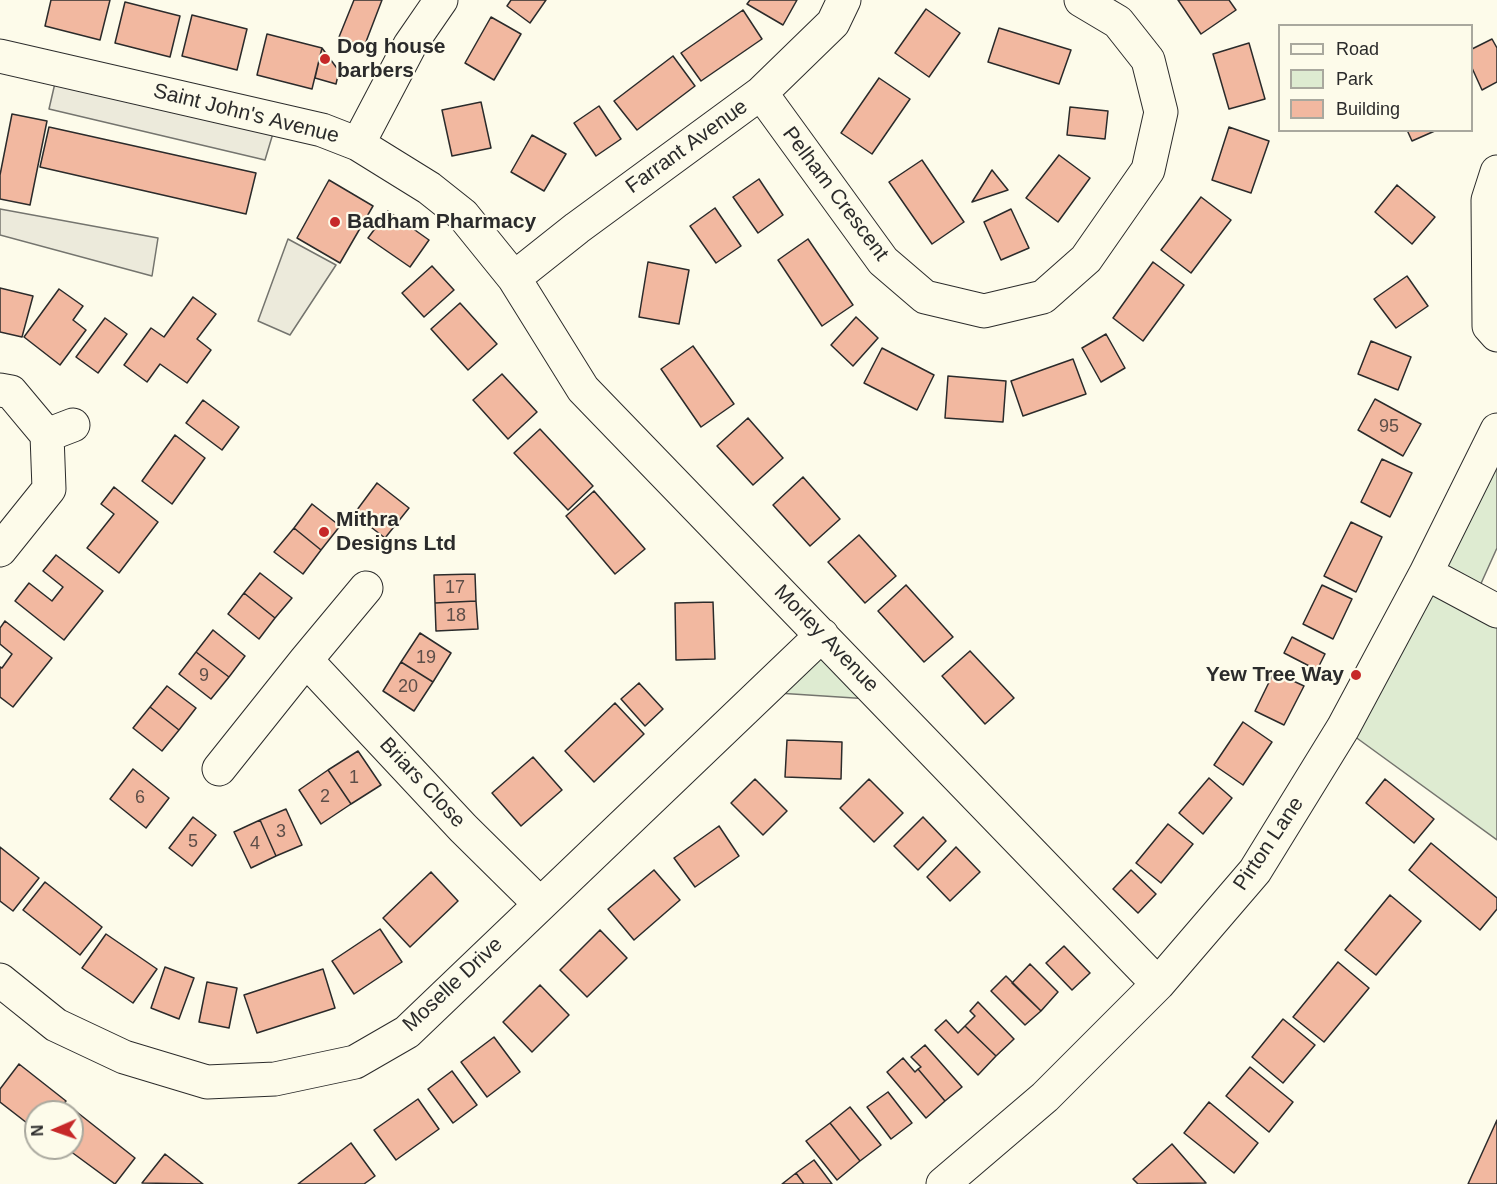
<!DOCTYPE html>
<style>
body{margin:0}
#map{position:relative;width:1497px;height:1184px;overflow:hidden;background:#fdfbea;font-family:Helvetica,sans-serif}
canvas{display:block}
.legend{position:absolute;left:1278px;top:24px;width:195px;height:108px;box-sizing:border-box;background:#fdfbea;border:2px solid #a9a89e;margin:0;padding:8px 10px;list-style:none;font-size:18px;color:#2b2b2b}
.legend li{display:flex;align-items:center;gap:12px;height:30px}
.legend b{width:30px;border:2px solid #a9a89e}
.north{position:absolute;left:24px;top:1100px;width:60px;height:60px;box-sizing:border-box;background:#fdfbea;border:2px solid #a9a89e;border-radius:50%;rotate:268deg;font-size:16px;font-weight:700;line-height:24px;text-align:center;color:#2b2b2b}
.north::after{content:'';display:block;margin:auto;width:21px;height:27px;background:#c62828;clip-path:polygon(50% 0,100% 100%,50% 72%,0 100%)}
</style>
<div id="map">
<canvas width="1497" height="1184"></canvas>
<ul class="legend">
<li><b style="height:8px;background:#fdfbea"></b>Road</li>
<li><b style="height:16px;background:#deebd1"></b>Park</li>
<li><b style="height:16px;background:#f2b8a0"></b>Building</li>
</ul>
<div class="north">N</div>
</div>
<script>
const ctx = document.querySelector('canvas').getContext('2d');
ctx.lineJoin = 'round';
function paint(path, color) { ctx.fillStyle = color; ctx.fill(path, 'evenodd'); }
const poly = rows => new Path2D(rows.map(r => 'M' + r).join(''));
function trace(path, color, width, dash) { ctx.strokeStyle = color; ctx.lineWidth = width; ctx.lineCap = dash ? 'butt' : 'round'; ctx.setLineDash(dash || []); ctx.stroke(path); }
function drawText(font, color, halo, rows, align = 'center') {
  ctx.font = font + ' Helvetica,sans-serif'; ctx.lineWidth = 4.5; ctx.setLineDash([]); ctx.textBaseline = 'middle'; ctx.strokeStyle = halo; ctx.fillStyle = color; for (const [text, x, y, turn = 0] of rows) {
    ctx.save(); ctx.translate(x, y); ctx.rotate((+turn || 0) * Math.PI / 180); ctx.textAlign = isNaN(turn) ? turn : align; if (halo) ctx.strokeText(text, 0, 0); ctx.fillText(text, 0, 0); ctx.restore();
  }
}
const green = poly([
 [1497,430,1497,548,1474,599,1497,611,1497,840,1343,728,1497,430],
 [822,635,885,700,762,692,822,635]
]);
paint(green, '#deebd1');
trace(green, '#74746e', 1.5);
const parking = poly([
 [58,70,277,120,265,160,49,109,58,70],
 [0,209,158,238,152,276,0,235,0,209],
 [288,239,336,265,290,335,258,321,288,239]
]);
paint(parking, '#eceadb');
trace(parking, '#74746e', 1.5);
const building = poly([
 [51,0,110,0,100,40,45,26,51,0],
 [354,0,382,0,364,47,339,37,354,0],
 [511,0,546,0,530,23,507,6,511,0],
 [750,0,797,0,783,25,747,4,750,0],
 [1178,0,1229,0,1236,10,1201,34,1178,0],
 [125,2,180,16,170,57,115,43,125,2],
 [926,9,960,33,929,77,895,53,926,9],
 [743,10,762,39,701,81,681,53,743,10],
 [192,15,247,29,237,70,182,56,192,15],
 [491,17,521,34,494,80,465,63,491,17],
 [999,28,1071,50,1059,84,988,62,999,28],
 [267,34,322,48,312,89,257,75,267,34],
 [1492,39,1497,48,1497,82,1482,90,1472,68,1472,49,1492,39],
 [1249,43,1265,99,1229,109,1213,54,1249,43],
 [322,48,339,71,336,84,315,78,322,48],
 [673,56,695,86,637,130,614,101,673,56],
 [879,78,910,99,872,154,841,133,879,78],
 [481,102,491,148,452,156,442,110,481,102],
 [599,106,621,139,596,156,574,123,599,106],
 [1070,107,1108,111,1105,139,1067,135,1070,107],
 [12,114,47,121,30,205,0,199,0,175,12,114],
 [49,127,256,173,246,214,40,167,49,127],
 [1229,127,1269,141,1251,193,1212,180,1229,127],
 [1407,130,1437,130,1412,141,1407,130],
 [532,135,566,154,544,191,511,172,532,135],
 [1059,155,1090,178,1058,222,1026,198,1059,155],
 [922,160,964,222,932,244,889,182,922,160],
 [992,170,1008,190,972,202,992,170],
 [759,179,783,215,758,233,733,197,759,179],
 [329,180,373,206,340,263,297,238,329,180],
 [1397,185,1435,217,1412,244,1375,212,1397,185],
 [1201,197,1231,220,1191,273,1161,250,1201,197],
 [715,208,741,246,716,263,690,226,715,208],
 [1011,209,1029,248,1001,260,984,222,1011,209],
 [388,211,429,240,410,267,368,238,388,211],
 [808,239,853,305,822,326,778,260,808,239],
 [648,262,689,270,679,324,639,317,648,262],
 [1153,262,1184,285,1143,341,1113,318,1153,262],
 [432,266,454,290,424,317,402,293,432,266],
 [1407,276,1428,306,1396,328,1374,299,1407,276],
 [0,288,33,296,22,337,0,332,0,288],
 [59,289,83,306,73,320,86,330,60,365,24,337,59,289],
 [193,297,216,314,197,339,211,350,187,383,160,364,147,382,124,365,151,328,164,337,193,297],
 [460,303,497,344,468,370,431,329,460,303],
 [856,317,878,338,853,366,831,345,856,317],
 [105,318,127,334,98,373,76,357,105,318],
 [1106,334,1125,368,1101,382,1082,348,1106,334],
 [1371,341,1411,357,1398,390,1358,374,1371,341],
 [693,346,734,404,701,427,661,369,693,346],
 [882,348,934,375,917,410,864,383,882,348],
 [1073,359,1086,394,1023,416,1011,381,1073,359],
 [502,374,537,412,508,439,473,400,502,374],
 [948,376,1006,381,1003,422,945,418,948,376],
 [1375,399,1421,424,1403,456,1358,430,1375,399],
 [203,400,239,427,222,450,186,423,203,400],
 [748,418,783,458,753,485,717,446,748,418],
 [540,429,593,486,568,510,514,453,540,429],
 [175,435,205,458,172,504,142,481,175,435],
 [1382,459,1412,473,1390,517,1361,502,1382,459],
 [803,477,840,519,810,546,773,505,803,477],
 [377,483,409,508,385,538,354,514,377,483],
 [114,487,158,522,119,573,87,548,114,514,101,504,114,487],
 [594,491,645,549,615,574,566,516,594,491],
 [312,504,340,526,321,550,294,528,312,504],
 [1351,522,1382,537,1356,592,1324,576,1351,522],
 [294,528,321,550,303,574,274,552,294,528],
 [859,535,896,576,865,603,828,562,859,535],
 [56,555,103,591,64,640,15,601,29,583,52,601,63,587,43,571,56,555],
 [260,573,292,598,275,618,244,593,260,573],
 [475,574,476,601,435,603,434,575,475,574],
 [906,585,953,637,924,662,878,611,906,585],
 [1322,585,1352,599,1333,639,1303,624,1322,585],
 [244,593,275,618,259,639,228,614,244,593],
 [476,601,478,629,436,631,435,603,476,601],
 [713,602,715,659,676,660,675,603,713,602],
 [5,621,52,658,13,707,0,697,0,667,2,668,12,654,0,644,0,628,5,621],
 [213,630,245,656,229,677,196,652,213,630],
 [420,633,451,653,433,682,401,662,420,633],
 [1292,637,1325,654,1317,670,1284,653,1292,637],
 [970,651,1014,698,985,724,942,676,970,651],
 [196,652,229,677,211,699,179,674,196,652],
 [401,662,433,682,414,711,383,691,401,662],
 [1274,672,1304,686,1284,725,1255,711,1274,672],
 [639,683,663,709,645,726,621,699,639,683],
 [167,686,196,708,179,730,150,707,167,686],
 [615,703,644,734,594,782,565,751,615,703],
 [150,707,179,730,162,751,133,728,150,707],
 [1243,722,1272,742,1243,785,1214,765,1243,722],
 [787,740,842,742,841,779,785,777,787,740],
 [358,751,381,785,351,804,328,770,358,751],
 [533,757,562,790,521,826,492,793,533,757],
 [133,769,169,798,146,828,110,799,133,769],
 [328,770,351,804,321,824,299,790,328,770],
 [1209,778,1232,798,1203,834,1179,813,1209,778],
 [755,779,787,811,763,835,731,803,755,779],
 [869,779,903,813,874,842,840,808,869,779],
 [1385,779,1434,819,1414,843,1366,803,1385,779],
 [286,809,302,845,276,856,260,820,286,809],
 [193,817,216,835,192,866,169,848,193,817],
 [923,817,946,841,918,870,894,846,923,817],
 [260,820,276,856,251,868,234,832,260,820],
 [1168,824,1193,844,1161,883,1136,863,1168,824],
 [719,826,739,856,695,887,674,858,719,826],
 [1431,843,1497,898,1497,909,1480,930,1409,870,1431,843],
 [0,847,39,878,13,911,0,901,0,847],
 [956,847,980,872,950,901,927,877,956,847],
 [654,870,680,900,634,940,608,909,654,870],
 [1131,870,1156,894,1138,913,1113,889,1131,870],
 [431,872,458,901,410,947,383,918,431,872],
 [45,882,102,927,80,955,23,910,45,882],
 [1390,895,1421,921,1376,975,1345,950,1390,895],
 [380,929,402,962,354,994,332,961,380,929],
 [600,930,627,958,587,997,560,970,600,930],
 [106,934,157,969,133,1003,82,968,106,934],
 [1064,946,1090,973,1072,990,1046,963,1064,946],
 [1338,962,1369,988,1324,1042,1293,1017,1338,962],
 [1030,964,1058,992,1041,1011,1012,983,1030,964],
 [165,967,194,978,179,1019,151,1008,165,967],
 [323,969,335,1008,257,1033,244,995,323,969],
 [1006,976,1041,1011,1025,1025,991,991,1006,976],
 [207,982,237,988,229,1028,199,1022,207,982],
 [540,985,569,1015,532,1052,503,1022,540,985],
 [978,1002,1014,1039,996,1056,965,1026,975,1016,970,1011,978,1002],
 [1283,1019,1315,1045,1283,1083,1252,1057,1283,1019],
 [946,1020,958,1033,965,1026,996,1056,978,1075,935,1030,946,1020],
 [494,1037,520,1072,487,1097,461,1062,494,1037],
 [925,1045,962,1087,945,1101,918,1069,921,1067,911,1057,925,1045],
 [903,1058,915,1072,918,1069,945,1101,926,1118,887,1072,903,1058],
 [19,1064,66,1101,57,1112,36,1112,36,1130,0,1102,0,1089,19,1064],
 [1250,1067,1293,1102,1269,1132,1226,1096,1250,1067],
 [452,1071,477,1105,453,1123,428,1089,452,1071],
 [888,1092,912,1123,891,1139,867,1107,888,1092],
 [418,1099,439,1129,396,1160,374,1130,418,1099],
 [1209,1102,1258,1143,1234,1173,1184,1133,1209,1102],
 [850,1107,881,1145,860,1161,830,1123,850,1107],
 [73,1109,135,1158,115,1184,66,1148,72,1148,71,1112,73,1109],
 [1497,1120,1497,1184,1468,1184,1497,1120],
 [830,1123,860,1161,837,1180,806,1141,830,1123],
 [351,1143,375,1176,364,1184,298,1184,351,1143],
 [1172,1144,1206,1183,1138,1184,1133,1179,1172,1144],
 [165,1154,203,1184,142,1183,165,1154],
 [814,1160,832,1184,804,1184,796,1173,814,1160],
 [796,1173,804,1184,782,1184,796,1173]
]);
paint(building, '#f2b8a0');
trace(building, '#2b2b2b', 1.5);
const minor = poly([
 [0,56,322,130,358,144,429,188,463,215,514,278,583,389,1158,984],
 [761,93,883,261,925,297,984,311,1043,297,1086,259,1148,170,1161,112,1148,60,1118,22,1081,0],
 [358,144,410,45,441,0],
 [1497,172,1488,200,1489,326,1497,335],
 [514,278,577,228,761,93,833,23,844,0],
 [0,390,11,392,47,435,49,489,0,550],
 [47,435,73,425],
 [1426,573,1497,611],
 [306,660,366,588],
 [219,769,306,660,463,828,539,903],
 [0,980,56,1025,124,1057,207,1082,275,1079,355,1062,407,1032,822,635],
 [943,1184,1045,1097,1158,984,1255,871,1343,728,1426,573,1497,430]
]);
trace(minor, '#2b2b2b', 35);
trace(minor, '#fdfbea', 33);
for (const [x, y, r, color] of [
 [325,59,6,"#c62828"],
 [335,222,6,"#c62828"],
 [324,532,6,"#c62828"],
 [1356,675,6,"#c62828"]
]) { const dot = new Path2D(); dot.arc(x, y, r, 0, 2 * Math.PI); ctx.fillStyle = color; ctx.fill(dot); trace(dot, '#fdfbea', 2); }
drawText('18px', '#5d4e48', null, [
 ["95",1389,427],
 ["17",455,588],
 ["18",456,616],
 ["19",426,658],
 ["9",204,676],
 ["20",408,687],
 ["1",354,778],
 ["2",325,797],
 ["6",140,798],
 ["3",281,832],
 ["5",193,842],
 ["4",255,844]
]);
drawText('bold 21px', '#2b2b2b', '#fdfbea', [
 ["Dog house",337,47],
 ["barbers",337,71],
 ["Badham Pharmacy",347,222],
 ["Mithra",336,520],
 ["Designs Ltd",336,544],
 ["Yew Tree Way",1344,675,"right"]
], 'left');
drawText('21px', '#2b2b2b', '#fdfbea', [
 ["Saint John's Avenue",246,114,14],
 ["Farrant Avenue",687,147,-36],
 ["Pelham Crescent",835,194,53],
 ["Morley Avenue",826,639,46],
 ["Briars Close",422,783,47],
 ["Pirton Lane",1269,844,-56],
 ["Moselle Drive",453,985,-43]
]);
</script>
